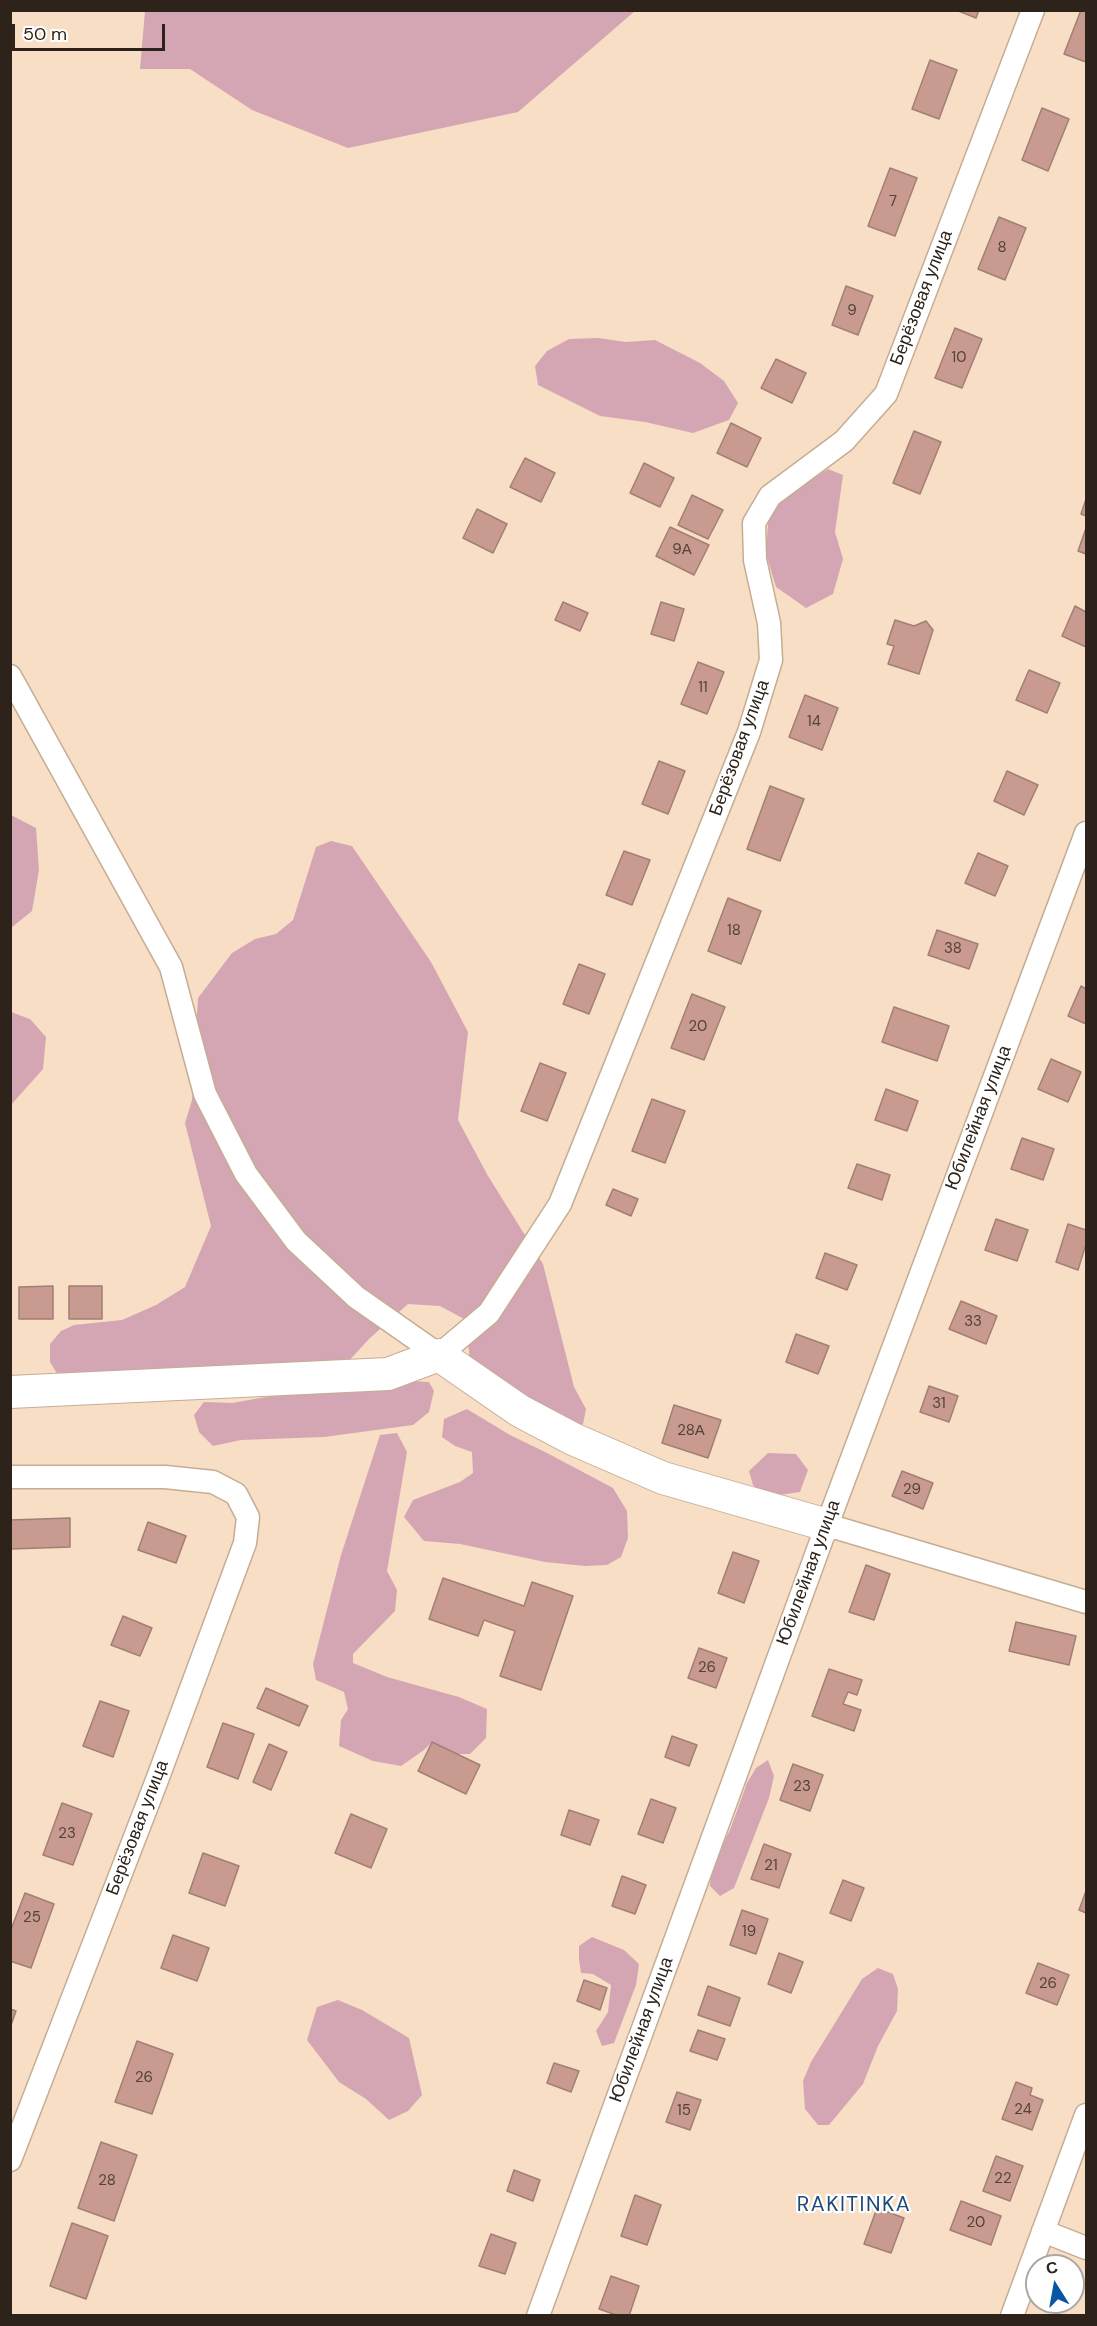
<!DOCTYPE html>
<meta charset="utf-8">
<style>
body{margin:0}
#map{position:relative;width:1097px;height:2326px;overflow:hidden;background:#f8dec4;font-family:"DM Sans",sans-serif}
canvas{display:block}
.frame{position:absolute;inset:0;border:12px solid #2d231a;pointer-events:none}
.north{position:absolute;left:1025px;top:2254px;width:60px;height:60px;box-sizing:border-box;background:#fff;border:2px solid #aba7a3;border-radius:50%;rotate:349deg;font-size:16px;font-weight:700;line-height:24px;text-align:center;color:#2d231a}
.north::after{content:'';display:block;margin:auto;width:21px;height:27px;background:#0956a4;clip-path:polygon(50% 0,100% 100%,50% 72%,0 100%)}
.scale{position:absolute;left:12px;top:24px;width:153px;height:27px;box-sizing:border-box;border:3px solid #2d231a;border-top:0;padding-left:8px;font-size:18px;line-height:21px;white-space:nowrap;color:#2d231a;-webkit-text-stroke:4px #fff;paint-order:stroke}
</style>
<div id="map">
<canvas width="1097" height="2326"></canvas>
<div class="frame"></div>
<div class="north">С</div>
<div class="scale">50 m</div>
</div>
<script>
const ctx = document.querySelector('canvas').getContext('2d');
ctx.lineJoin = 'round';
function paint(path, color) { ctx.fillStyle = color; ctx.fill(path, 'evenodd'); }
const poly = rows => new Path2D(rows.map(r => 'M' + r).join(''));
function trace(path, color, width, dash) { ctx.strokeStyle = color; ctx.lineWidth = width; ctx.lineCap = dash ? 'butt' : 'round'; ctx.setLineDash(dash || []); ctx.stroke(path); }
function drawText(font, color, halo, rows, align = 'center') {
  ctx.font = font + ' "DM Sans",sans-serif'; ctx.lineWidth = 4.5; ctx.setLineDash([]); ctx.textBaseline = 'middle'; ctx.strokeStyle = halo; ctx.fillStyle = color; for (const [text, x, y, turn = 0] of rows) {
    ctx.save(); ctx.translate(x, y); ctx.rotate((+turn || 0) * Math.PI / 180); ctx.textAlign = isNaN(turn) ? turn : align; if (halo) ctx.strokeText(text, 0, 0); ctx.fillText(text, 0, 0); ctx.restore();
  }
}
paint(poly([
 [145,11,145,10,635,11,518,112,348,148,252,110,190,69,140,69],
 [598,338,626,342,655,340,700,363,724,381,738,403,729,420,693,433,645,422,600,416,538,385,535,366,547,351,569,339],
 [828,469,843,475,835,532,843,559,833,594,806,608,776,587,766,554,769,508],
 [11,815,36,828,39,870,32,911,11,928],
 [331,841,352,846,431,962,468,1032,458,1120,488,1176,543,1264,574,1387,586,1409,583,1424,568,1429,471,1373,466,1320,440,1306,408,1304,370,1338,343,1367,61,1380,50,1362,50,1344,61,1331,74,1325,122,1320,156,1305,185,1287,211,1226,185,1123,192,1100,198,998,232,953,255,939,276,934,293,920,316,847],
 [11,1012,30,1019,46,1037,43,1069,11,1105],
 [391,1380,429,1382,434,1391,429,1412,413,1425,324,1437,241,1440,213,1446,199,1432,194,1415,204,1402,232,1403,311,1389],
 [467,1409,510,1435,547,1453,613,1488,627,1511,628,1538,621,1557,607,1565,585,1566,545,1562,460,1544,424,1541,404,1517,413,1500,460,1482,473,1473,472,1452,455,1446,442,1437,444,1419],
 [397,1433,407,1452,387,1571,397,1590,395,1611,353,1654,353,1663,387,1677,459,1697,487,1709,486,1738,470,1754,457,1754,432,1742,424,1750,401,1766,373,1761,339,1746,341,1720,348,1709,344,1692,316,1680,313,1664,341,1555,380,1435],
 [768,1453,796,1454,808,1470,800,1492,765,1497,753,1485,749,1471],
 [768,1760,774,1776,769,1798,734,1888,720,1896,710,1886,712,1865,730,1830,747,1783,756,1768],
 [592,1937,624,1950,639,1964,636,1985,614,2043,602,2046,596,2031,608,2012,611,1985,593,1974,581,1973,579,1960,579,1946],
 [878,1968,893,1974,898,1989,897,2011,878,2046,863,2084,829,2125,818,2125,805,2109,803,2081,811,2062,862,1979],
 [338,2000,362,2010,409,2038,422,2095,408,2111,389,2120,366,2099,339,2082,307,2040,317,2007]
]), '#d4a6b4');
const building = poly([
 [956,10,979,10,976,18,956,10],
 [1081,10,1086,10,1086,62,1064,54,1081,10],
 [930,60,957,70,939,119,912,109,930,60],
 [1042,108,1069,119,1048,171,1022,160,1042,108],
 [890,168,917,178,895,236,868,226,890,168],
 [999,217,1026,228,1005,280,978,269,999,217],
 [846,286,873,296,858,335,832,325,846,286],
 [955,328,982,339,962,388,935,378,955,328],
 [776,359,806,373,792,403,761,388,776,359],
 [731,423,761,438,747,467,717,453,731,423],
 [914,431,941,442,920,494,893,483,914,431],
 [525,458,555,473,541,502,510,487,525,458],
 [644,463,674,478,660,507,630,493,644,463],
 [692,495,723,510,708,539,678,525,692,495],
 [1086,499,1086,516,1081,514,1086,499],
 [477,509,507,524,493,553,463,538,477,509],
 [670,527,709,545,694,575,656,556,670,527],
 [1086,528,1086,554,1078,551,1086,528],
 [563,602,588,613,580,631,555,620,563,602],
 [661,602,684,609,674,641,651,634,661,602],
 [1075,606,1086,612,1086,647,1062,636,1075,606],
 [895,620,914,626,926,621,933,630,919,674,888,664,894,646,887,644,895,620],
 [698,662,724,672,707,714,681,704,698,662],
 [1029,670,1060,683,1047,713,1016,700,1029,670],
 [805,695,838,708,822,750,789,737,805,695],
 [659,761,685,771,668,814,642,804,659,761],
 [1007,771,1038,785,1024,815,994,801,1007,771],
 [770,786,804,799,780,861,747,849,770,786],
 [624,851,650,860,632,905,606,895,624,851],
 [978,853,1008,866,995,896,965,883,978,853],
 [728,898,761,911,741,964,708,951,728,898],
 [937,930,978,944,969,969,928,955,937,930],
 [579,964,605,974,589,1014,563,1004,579,964],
 [1081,986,1086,989,1086,1024,1068,1016,1081,986],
 [692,994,725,1007,704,1060,671,1048,692,994],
 [894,1007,949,1026,937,1061,882,1042,894,1007],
 [1051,1059,1081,1072,1068,1102,1038,1089,1051,1059],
 [540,1063,566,1073,547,1121,521,1111,540,1063],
 [886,1089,918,1101,907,1131,875,1120,886,1089],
 [652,1099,685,1111,665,1163,632,1151,652,1099],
 [1022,1138,1054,1149,1043,1180,1011,1169,1022,1138],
 [857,1164,890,1175,882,1200,848,1188,857,1164],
 [613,1189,638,1199,631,1216,606,1205,613,1189],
 [996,1219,1028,1230,1017,1261,985,1250,996,1219],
 [1068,1224,1086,1230,1086,1244,1078,1270,1056,1262,1068,1224],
 [825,1253,857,1265,847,1290,816,1278,825,1253],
 [53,1286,53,1319,19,1319,19,1287,53,1286],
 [69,1286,102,1286,102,1319,69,1319,69,1286],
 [961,1301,997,1316,986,1344,949,1329,961,1301],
 [796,1334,829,1346,818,1374,786,1362,796,1334],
 [929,1386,958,1396,949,1422,920,1412,929,1386],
 [674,1405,721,1420,708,1458,662,1443,674,1405],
 [902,1471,933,1483,923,1509,892,1496,902,1471],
 [70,1518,70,1547,10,1549,10,1520,70,1518],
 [148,1522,186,1536,176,1563,138,1550,148,1522],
 [733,1552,759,1561,744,1603,718,1593,733,1552],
 [866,1565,890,1574,874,1620,849,1612,866,1565],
 [443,1578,524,1606,532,1582,573,1596,541,1690,500,1676,515,1631,484,1620,478,1636,429,1619,443,1578],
 [123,1616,152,1628,140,1656,111,1645,123,1616],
 [1016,1622,1076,1636,1069,1665,1009,1651,1016,1622],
 [699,1648,727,1658,716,1688,688,1678,699,1648],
 [829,1669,862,1680,857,1695,848,1692,843,1704,861,1710,854,1731,812,1716,829,1669],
 [266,1688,308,1706,299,1726,257,1708,266,1688],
 [100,1701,129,1711,113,1757,83,1746,100,1701],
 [223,1723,254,1734,238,1779,207,1767,223,1723],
 [672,1736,697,1745,689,1766,665,1757,672,1736],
 [432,1742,480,1765,466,1794,418,1771,432,1742],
 [269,1744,287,1752,271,1790,253,1782,269,1744],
 [793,1764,823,1775,810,1811,780,1800,793,1764],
 [651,1799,676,1808,663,1843,638,1834,651,1799],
 [62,1803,92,1814,73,1865,43,1855,62,1803],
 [569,1810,599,1820,590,1845,561,1835,569,1810],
 [351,1814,387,1829,371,1868,335,1853,351,1814],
 [764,1844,791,1854,779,1888,751,1879,764,1844],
 [203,1853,239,1866,225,1906,189,1893,203,1853],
 [622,1876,646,1885,635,1914,612,1906,622,1876],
 [843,1880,864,1888,851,1921,830,1913,843,1880],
 [1086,1891,1086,1913,1079,1910,1086,1891],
 [25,1893,54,1904,31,1968,10,1961,10,1932,25,1893],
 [742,1910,768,1919,756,1954,730,1945,742,1910],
 [173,1935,209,1948,197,1981,161,1968,173,1935],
 [779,1953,803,1962,791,1993,768,1984,779,1953],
 [1038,1963,1069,1975,1057,2005,1026,1993,1038,1963],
 [584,1980,607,1988,600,2010,577,2001,584,1980],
 [708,1986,740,1998,730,2026,698,2015,708,1986],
 [10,2009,16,2011,10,2028,10,2009],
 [698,2030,725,2039,717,2060,690,2051,698,2030],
 [137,2041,173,2054,152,2114,115,2102,137,2041],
 [554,2063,579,2071,571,2092,547,2083,554,2063],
 [1016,2082,1032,2088,1030,2095,1043,2100,1032,2130,1002,2119,1016,2082],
 [677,2092,701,2100,690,2130,666,2122,677,2092],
 [101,2142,137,2155,114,2221,78,2208,101,2142],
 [996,2156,1023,2166,1010,2201,983,2191,996,2156],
 [514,2170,540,2180,533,2201,507,2191,514,2170],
 [635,2195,661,2205,647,2245,621,2236,635,2195],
 [961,2201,1001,2216,991,2245,950,2230,961,2201],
 [877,2208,904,2218,891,2253,864,2244,877,2208],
 [72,2223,108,2236,86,2299,50,2286,72,2223],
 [491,2234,516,2243,505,2274,479,2266,491,2234],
 [611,2276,639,2286,629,2316,619,2316,599,2309,611,2276]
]);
paint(building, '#c99b90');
trace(building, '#a17f77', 1.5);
const street = poly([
 [10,676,171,967,205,1094,246,1174,296,1241,356,1297,439,1355,489,1313,560,1204,749,732,771,660,769,623,755,560,754,523,770,496,844,441,886,394,1033,10],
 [10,1477,165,1477,213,1482,236,1494,248,1517,245,1543,157,1780,10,2160],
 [827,1525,1086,1602],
 [1043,2231,1086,2248],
 [538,2316,827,1525,1086,833],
 [1012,2316,1086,2115]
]);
const secondary = poly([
 [10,1392,388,1374,439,1355,520,1411,573,1439,663,1478,827,1525]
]);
trace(street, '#c5ad94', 25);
trace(secondary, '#c5ad94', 34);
trace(street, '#fff', 22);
trace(secondary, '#fff', 32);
drawText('15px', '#544138', null, [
 ["7",893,202],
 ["8",1002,248],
 ["9",852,311],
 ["10",959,358],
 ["9А",682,550],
 ["11",703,688],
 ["14",814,722],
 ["18",734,931],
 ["38",953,949],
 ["20",698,1027],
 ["33",973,1322],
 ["31",939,1404],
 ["28А",691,1431],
 ["29",912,1490],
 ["26",707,1668],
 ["23",802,1787],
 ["23",67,1834],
 ["21",771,1866],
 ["25",32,1918],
 ["19",749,1932],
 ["26",1048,1984],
 ["26",144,2078],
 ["24",1023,2110],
 ["15",684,2111],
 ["22",1003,2179],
 ["28",107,2181],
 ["20",976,2223]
]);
drawText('18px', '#2d231a', '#fff', [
 ["Берёзовая улица",922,298,-69],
 ["Берёзовая улица",740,748,-70],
 ["Юбилейная улица",979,1118,-69],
 ["Юбилейная улица",809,1573,-70],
 ["Берёзовая улица",138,1828,-69],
 ["Юбилейная улица",642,2030,-70]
]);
ctx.letterSpacing = '1.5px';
drawText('21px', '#1c487c', '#fff', [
 ["RAKITINKA",854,2205]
]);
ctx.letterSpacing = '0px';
</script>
